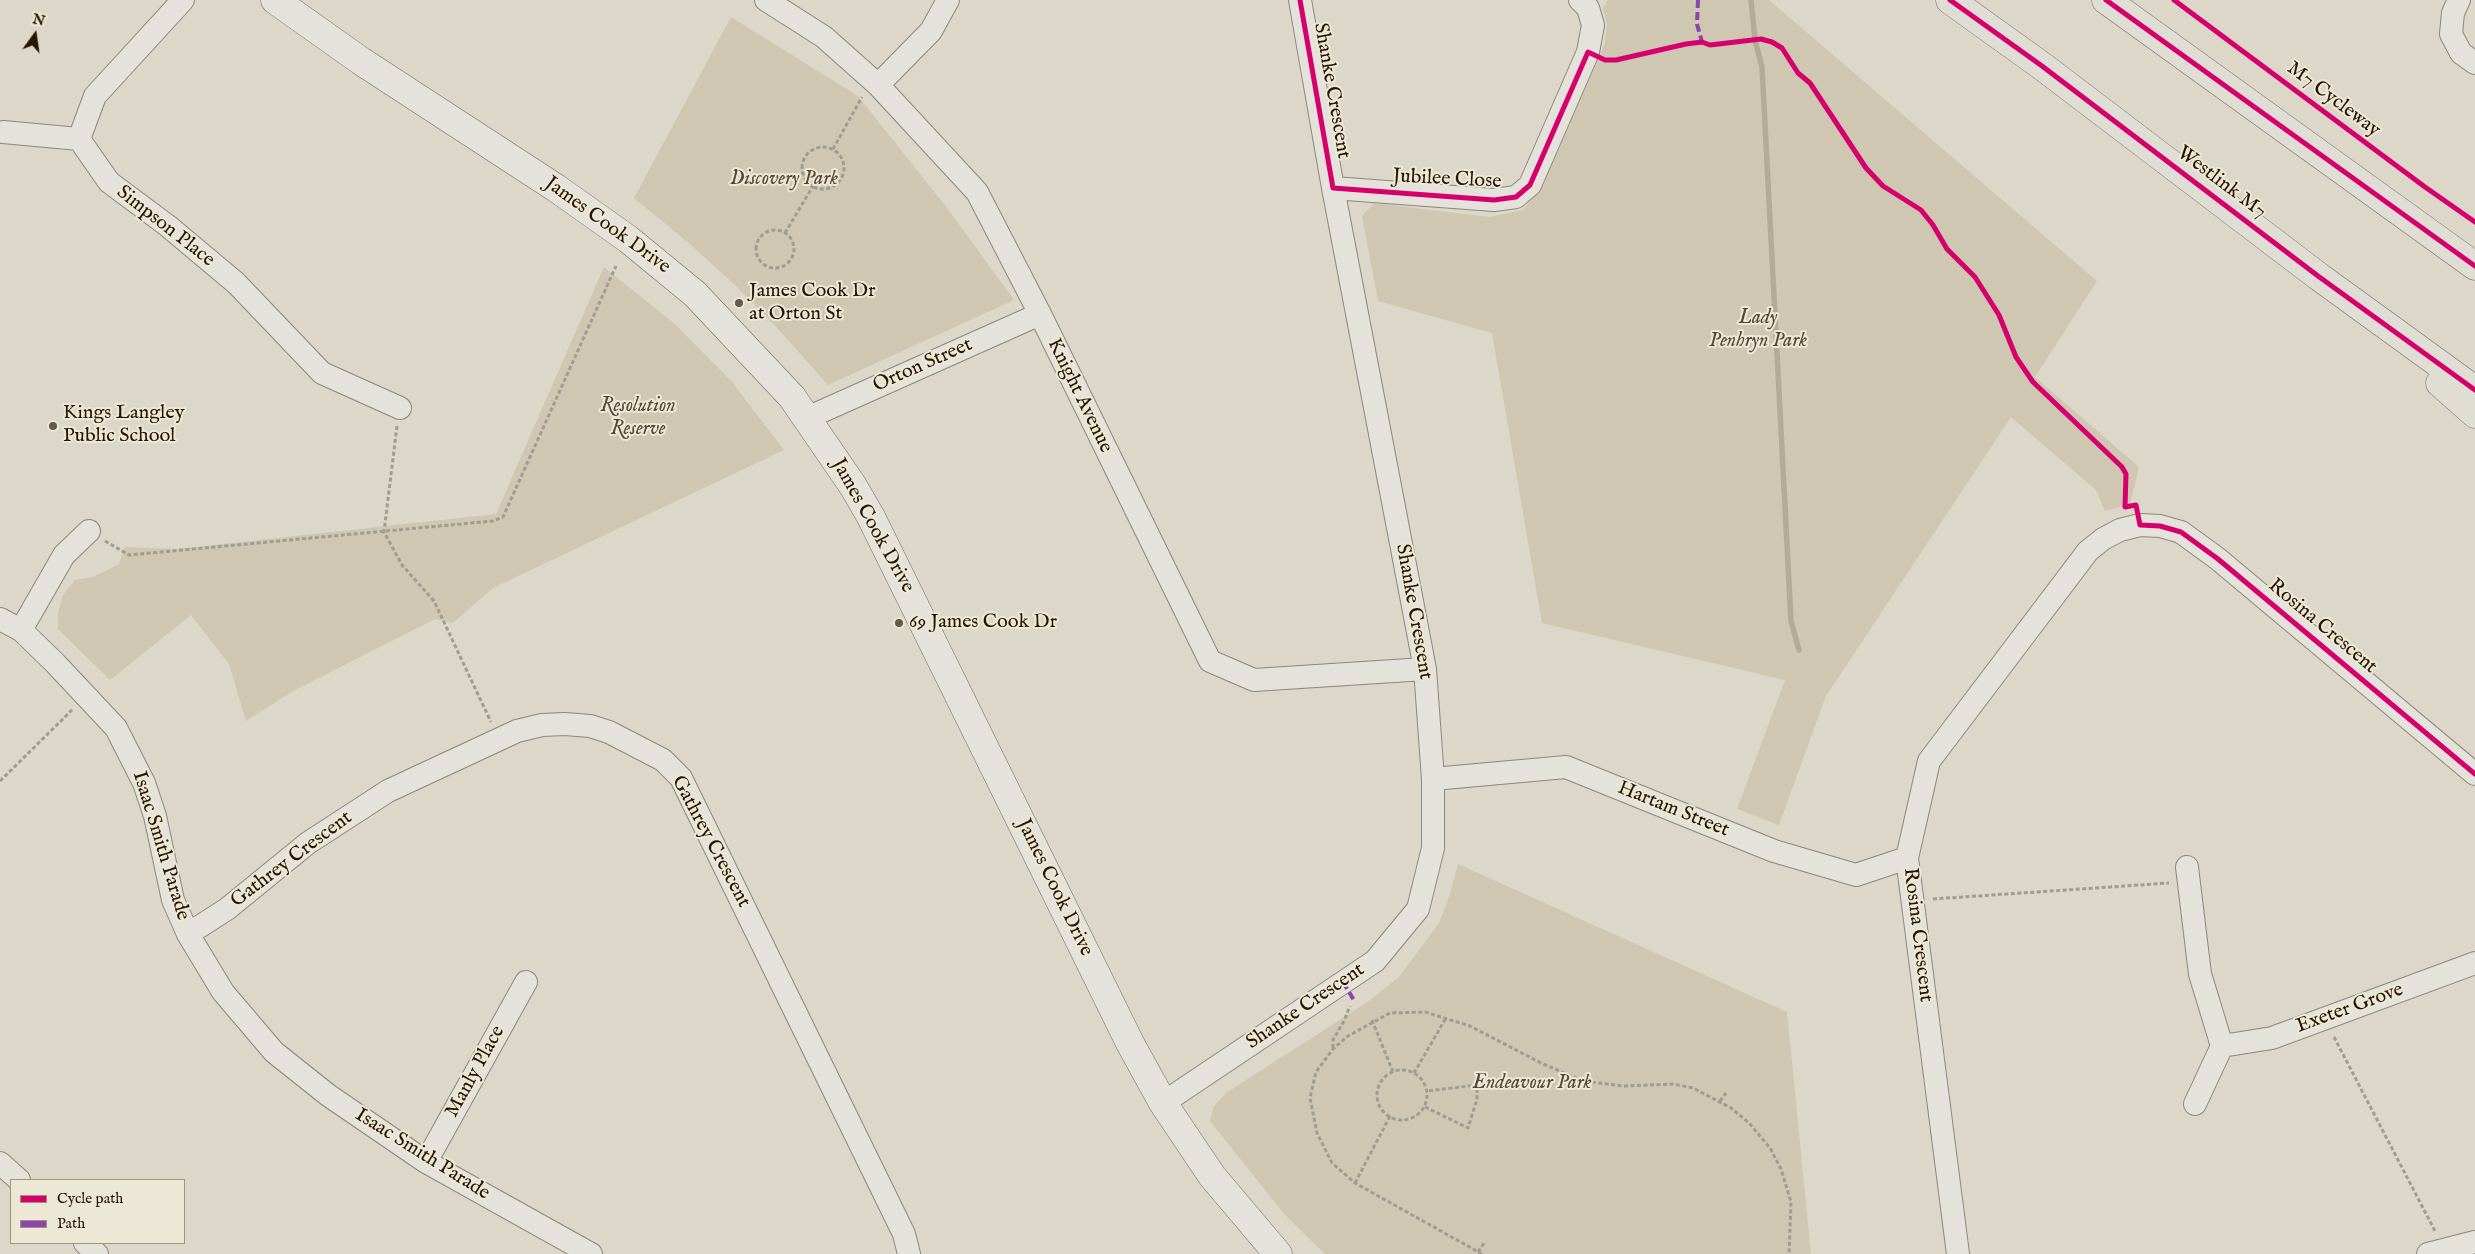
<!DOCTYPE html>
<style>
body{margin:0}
#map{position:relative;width:2475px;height:1254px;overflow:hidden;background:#dcd7c8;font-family:"IM FELL English",serif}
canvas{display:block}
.legend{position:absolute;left:10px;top:1179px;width:175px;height:65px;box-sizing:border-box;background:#ede8d6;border:1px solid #9d9482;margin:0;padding:6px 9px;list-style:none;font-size:15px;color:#261504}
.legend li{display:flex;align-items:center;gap:10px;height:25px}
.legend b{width:25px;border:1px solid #9d9482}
.north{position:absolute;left:10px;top:10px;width:50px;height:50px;-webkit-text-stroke:4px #ede8d6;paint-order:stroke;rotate:14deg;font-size:14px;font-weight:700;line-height:20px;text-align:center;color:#261504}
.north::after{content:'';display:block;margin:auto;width:18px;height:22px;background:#261504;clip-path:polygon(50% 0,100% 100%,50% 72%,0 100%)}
</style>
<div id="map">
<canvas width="2475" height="1254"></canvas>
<ul class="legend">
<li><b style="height:6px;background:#d6006c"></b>Cycle path</li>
<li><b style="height:6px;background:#8e44ad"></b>Path</li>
</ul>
<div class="north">N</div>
</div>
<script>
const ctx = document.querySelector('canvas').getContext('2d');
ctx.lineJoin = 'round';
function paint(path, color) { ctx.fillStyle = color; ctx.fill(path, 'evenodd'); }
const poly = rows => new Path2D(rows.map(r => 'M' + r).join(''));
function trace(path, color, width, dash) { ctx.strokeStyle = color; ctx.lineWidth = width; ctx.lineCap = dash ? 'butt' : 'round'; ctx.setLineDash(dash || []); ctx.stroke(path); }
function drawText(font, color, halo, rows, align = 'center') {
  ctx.font = font + ' "IM FELL English",serif'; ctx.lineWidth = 4; ctx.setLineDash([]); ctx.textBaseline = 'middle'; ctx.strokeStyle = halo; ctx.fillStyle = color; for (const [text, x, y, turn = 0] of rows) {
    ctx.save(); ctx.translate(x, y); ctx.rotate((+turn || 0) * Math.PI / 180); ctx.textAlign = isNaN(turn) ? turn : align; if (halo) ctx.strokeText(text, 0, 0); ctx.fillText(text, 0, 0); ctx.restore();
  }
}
paint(poly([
 [1608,0,1769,0,2097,281,2035,377,2139,467,2130,504,2105,511,2096,490,2011,417,1826,696,1779,825,1737,809,1785,680,1542,623,1492,333,1378,301,1362,216,1374,203,1489,217,1523,210,1542,187,1605,43,1607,24,1603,8],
 [731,17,858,96,947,208,1014,300,828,385,780,331,736,286,690,244,634,198],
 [604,267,676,325,732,382,784,450,493,588,453,623,435,619,293,691,246,721,229,664,191,615,110,680,58,629,58,613,63,595,75,580,93,577,119,564,125,547,177,549,496,514],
 [1458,864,1787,1012,1811,1254,1325,1254,1285,1215,1210,1121,1214,1106,1226,1093,1369,1001,1399,977,1439,923,1450,894]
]), '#cfc7b2');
trace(poly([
 [1751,0,1755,40,1762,67,1791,621,1799,650]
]), '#b4ab96', 5.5);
const street = poly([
 [183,0,95,96,79,139,109,182,168,226,236,283,322,373,400,408],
 [766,0,824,37,878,85,977,192,1040,314,1210,661,1254,680,1425,669],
 [2459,0,2453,13,2451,34,2461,53,2475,63],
 [878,85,931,31,948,0],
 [3,132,79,139],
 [1333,188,1494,200,1516,197,1530,185,1588,52,1593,25,1588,8,1580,0],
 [807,418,1040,314],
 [0,619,21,630,55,663,116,728,144,783,155,816,173,900,188,934,223,992,274,1052,328,1095,426,1162,591,1254],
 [21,630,64,555,89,531],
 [1433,779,1566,767,1774,851,1856,875,1907,858],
 [2187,867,2200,974,2222,1046],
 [188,934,227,909,308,843,388,791,517,731,542,725,565,724,590,726,609,732,663,760,681,778,904,1234,909,1254],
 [1163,1103,1375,961,1418,909,1433,848,1433,779,1425,669,1333,188,1300,0],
 [2195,1104,2222,1046,2272,1038,2475,963],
 [426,1162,526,982],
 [0,1163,19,1180],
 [85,1243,97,1254],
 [1958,1254,1907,858,1929,761,2088,551,2103,539,2120,530,2140,525,2160,526,2181,532,2218,559,2475,774],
 [2428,1254,2475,1242]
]);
const secondary = poly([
 [275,0,361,61,556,188,628,239,695,294,792,397,853,486,871,517,1130,1043,1163,1103,1212,1176,1278,1254]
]);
const highway = poly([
 [1950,0,2042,66,2318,276,2475,390],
 [2106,0,2475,266],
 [2440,383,2475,414]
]);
trace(street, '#8c877c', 24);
trace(secondary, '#726c62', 29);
trace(highway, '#726c62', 29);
trace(poly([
 '802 168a21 21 0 1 1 42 0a21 21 0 1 1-42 0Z',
 [833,149,862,97],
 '756 249a19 19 0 1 1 38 0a19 19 0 1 1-38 0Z',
 [785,233,813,186],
 [397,426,384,532,402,565,434,601,491,722],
 [105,541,129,555,493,521,503,517,616,266],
 [0,781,72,710],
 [1933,899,2169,883],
 [1372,1020,1393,1072],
 [2334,1037,2435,1231],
 [1333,1048,1333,1040,1344,1021,1350,1006],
 '1377 1095a25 25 0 1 1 50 0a25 25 0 1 1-50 0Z',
 [1414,1073,1446,1018],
 [1720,1101,1726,1093],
 [1425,1107,1468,1128,1477,1099,1477,1085,1427,1091],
 [1355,1183,1390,1116],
 [1478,1252,1484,1243],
 [1482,1254,1355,1183,1332,1163,1317,1133,1310,1098,1316,1072,1333,1049,1348,1036,1390,1013,1425,1012,1470,1026,1541,1063,1583,1081,1623,1086,1673,1084,1693,1088,1731,1108,1749,1123,1770,1148,1781,1169,1791,1202,1789,1254]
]), '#9f9c94', 3, [4, 2.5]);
trace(street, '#e4e2da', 22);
trace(secondary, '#e4e2da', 28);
trace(highway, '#dfddd4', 28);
trace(poly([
 [1698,0,1697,24,1702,42],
 [1343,982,1355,1002]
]), '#8e44ad', 4, [8, 4]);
trace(poly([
 [1300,0,1333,188,1494,200,1516,197,1530,185,1588,52,1605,60,1616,60,1686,44,1702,42,1710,45,1761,39,1772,42,1782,48,1798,73,1810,83,1866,168,1883,186,1921,210,1933,225,1947,249,1975,277,1999,315,2016,357,2033,382,2122,467,2126,474,2125,507,2136,505,2140,525,2160,526,2181,532,2218,559,2475,774],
 [1950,0,2042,66,2318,276,2475,390],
 [2106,0,2475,266],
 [2174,0,2425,187,2475,222]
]), '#d6006c', 5);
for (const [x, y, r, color] of [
 [739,303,5,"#665949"],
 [53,426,5,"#665949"],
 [899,623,5,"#665949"]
]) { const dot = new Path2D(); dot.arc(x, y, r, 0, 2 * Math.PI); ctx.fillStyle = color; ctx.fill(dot); trace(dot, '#ede8d6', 2); }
drawText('20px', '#261504', '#ede8d6', [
 ["Shanke Crescent",1331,91,80],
 ["M7 Cycleway",2333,100,37],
 ["Jubilee Close",1447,180,3],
 ["Westlink M7",2221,183,37],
 ["James Cook Drive",607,226,36],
 ["Simpson Place",165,227,38],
 ["Orton Street",923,366,-24],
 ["Knight Avenue",1079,396,64],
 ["James Cook Drive",872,526,61],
 ["Shanke Crescent",1413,612,80],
 ["Rosina Crescent",2322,627,40],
 ["Hartam Street",1673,810,22],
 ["Gathrey Crescent",710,842,62],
 ["Isaac Smith Parade",160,846,73],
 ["Gathrey Crescent",292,860,-37],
 ["James Cook Drive",1054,888,64],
 ["Rosina Crescent",1917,935,83],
 ["Shanke Crescent",1306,1007,-34],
 ["Exeter Grove",2350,1009,-20],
 ["Manly Place",476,1072,-61],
 ["Isaac Smith Parade",422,1155,32]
]);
drawText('italic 20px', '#554733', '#ede8d6', [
 ["Discovery Park",784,180],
 ["Lady",1758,319],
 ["Penhryn Park",1758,342],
 ["Resolution",638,407],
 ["Reserve",638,430],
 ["Endeavour Park",1532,1084]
]);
drawText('20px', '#261504', '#ede8d6', [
 ["James Cook Dr",749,292],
 ["at Orton St",749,315],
 ["Kings Langley",63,414],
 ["Public School",63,437],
 ["69 James Cook Dr",909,623]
], 'left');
</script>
